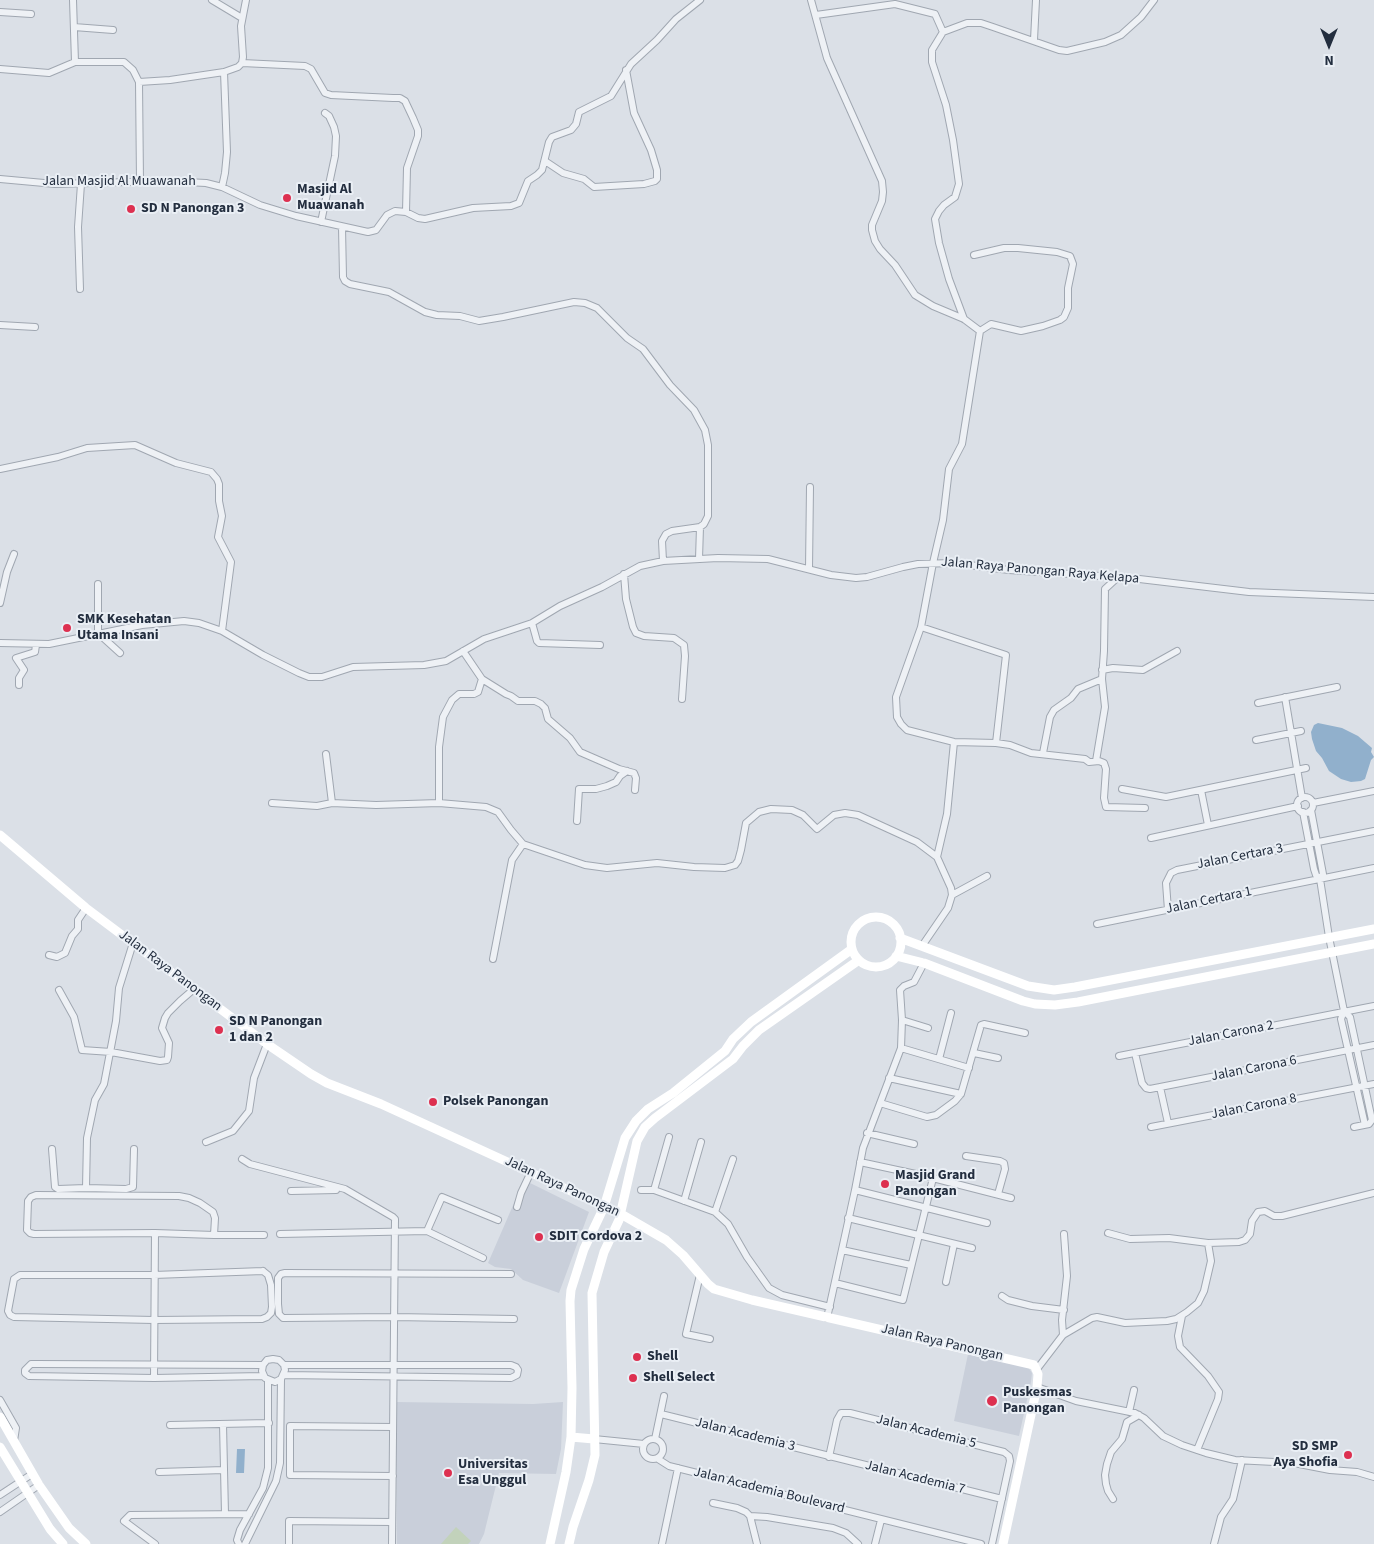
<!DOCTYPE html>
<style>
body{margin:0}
#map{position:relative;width:1374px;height:1544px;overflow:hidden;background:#dbe0e7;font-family:"Source Sans 3",sans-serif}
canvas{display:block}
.north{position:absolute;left:1304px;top:20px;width:50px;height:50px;-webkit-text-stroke:4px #eaeff5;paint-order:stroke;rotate:180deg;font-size:14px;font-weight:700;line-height:20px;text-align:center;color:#232e3f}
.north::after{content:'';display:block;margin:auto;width:18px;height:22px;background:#232e3f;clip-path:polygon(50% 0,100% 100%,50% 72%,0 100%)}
</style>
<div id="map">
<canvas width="1374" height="1544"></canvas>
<div class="north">N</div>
</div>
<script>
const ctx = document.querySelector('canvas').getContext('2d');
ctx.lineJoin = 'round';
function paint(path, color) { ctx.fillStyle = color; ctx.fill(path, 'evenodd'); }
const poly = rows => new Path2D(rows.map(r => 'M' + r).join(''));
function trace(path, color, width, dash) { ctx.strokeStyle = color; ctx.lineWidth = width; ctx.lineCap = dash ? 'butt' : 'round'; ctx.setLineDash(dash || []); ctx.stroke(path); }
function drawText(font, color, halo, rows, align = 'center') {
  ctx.font = font + ' "Source Sans 3",sans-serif'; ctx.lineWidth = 4; ctx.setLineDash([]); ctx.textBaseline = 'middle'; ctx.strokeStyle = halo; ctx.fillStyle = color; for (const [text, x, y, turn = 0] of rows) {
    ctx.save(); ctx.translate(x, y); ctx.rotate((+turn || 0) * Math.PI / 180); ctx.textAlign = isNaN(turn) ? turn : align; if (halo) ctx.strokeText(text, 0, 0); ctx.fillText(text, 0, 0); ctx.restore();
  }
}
paint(poly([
 [524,1180,589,1212,559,1293,523,1280,511,1269,495,1267,488,1263],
 [968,1354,1028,1367,1032,1373,1031,1382,1019,1436,954,1421],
 [396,1402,533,1404,563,1402,561,1449,556,1474,499,1473,484,1534,479,1544,397,1544]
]), '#c9cfda');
paint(poly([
 [456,1527,471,1541,468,1544,441,1544]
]), '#c2d2bb');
paint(poly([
 [1318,723,1342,728,1358,736,1372,748,1371,752,1374,757,1371,760,1365,779,1361,781,1351,782,1341,779,1329,771,1322,758,1316,751,1312,739,1311,732,1314,725],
 [237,1449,245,1449,244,1473,236,1473]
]), '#91b0cc');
const street = poly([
 [212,0,242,18],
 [811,0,827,58,882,181,883,192,882,201,872,225,872,230,875,241,880,249,895,265,915,295,933,306,964,319,980,331],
 [0,12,31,14],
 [816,15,895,4,935,14,943,32],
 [74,27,113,30],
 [1034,40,1036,0],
 [75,62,124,62,133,70,139,82,140,181],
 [242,63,305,66,311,69,325,93,331,95,393,98,400,98,405,101,413,118,418,130,418,136,407,168,406,212],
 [0,69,49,73,75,62,73,0],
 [139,82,170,80,224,72,238,67,242,63,243,57,241,26,246,0],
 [545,161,563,173,584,179,594,187,644,184,655,181,657,179,657,170,651,150,634,113,626,70],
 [0,179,55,184,166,181,206,183,222,187,260,205,296,216,368,232,376,230,387,215,395,211,406,212,418,218,425,219,473,208,511,206,519,203,528,181,537,175,542,170,549,142,552,137,571,130,576,124,579,112,611,96,631,64,657,40,676,19,700,0],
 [222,187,225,173,227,152,224,72],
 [321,222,335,156,336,136,334,127,329,116,325,113],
 [342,227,343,277,345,281,350,284,389,292,425,312,437,315,460,316,479,321,503,317,574,302,585,303,597,308,627,338,643,349,670,385,694,410,705,430,708,445,708,516,704,524,700,527,672,531,666,534,662,541,663,561],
 [974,255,1004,248,1018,248,1057,252,1070,256,1073,264,1068,288,1068,308,1064,317,1060,320,1043,326,1021,331,991,324,980,331,962,444,949,469,943,520,933,563,921,627,896,697,897,717,901,724,907,730,954,742,996,743,1010,745,1031,753,1085,759,1089,762,1099,761,1104,763,1106,769,1104,798,1106,807,1145,808],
 [80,289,78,227,81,184],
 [964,319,949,279,939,243,935,219,939,211,944,205,955,197,959,184,953,140,946,105,932,62,932,50,943,32,967,23,981,23,993,27,1059,50,1067,51,1105,42,1121,35,1141,17,1154,0],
 [0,325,35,327],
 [0,469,58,457,87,448,135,445,176,463,211,472,217,479,219,484,219,501,222,516,218,537,231,562,222,631],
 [699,559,700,527],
 [809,569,810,487],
 [624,574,626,599,633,627,636,633,644,636,674,638,684,645,685,656,682,699],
 [98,584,98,633,120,653],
 [0,603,7,572,14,554],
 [532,623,537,641,539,643,600,645],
 [921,627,1006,655,996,743],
 [0,643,49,644,142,625,184,621,199,623,222,631,263,655,299,673,309,677,322,677,353,667,424,665,446,661,484,639,532,623,560,606,602,587,640,566,663,561,718,558,768,559,831,575,856,578,867,577,903,567,918,564,953,563,1009,570,1131,578,1249,592,1374,597],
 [463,651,482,679,506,694,511,696,518,701,535,701,541,704,545,708,548,719,570,738,580,752,619,769,634,773,636,778,635,790],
 [1102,670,1113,668,1143,670,1177,651],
 [19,685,19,678,24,670,16,658,35,652,36,645],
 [1285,697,1302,798],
 [1258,703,1337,687],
 [1256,740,1301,731],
 [1043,753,1050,717,1054,710,1071,698,1078,689,1102,679],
 [1096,761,1105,707,1102,679,1104,651,1105,589,1117,578],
 [1122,789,1166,797,1306,768],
 [1201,790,1208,825],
 '1297 805a8 8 0 1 1 16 0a8 8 0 1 1-16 0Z',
 [272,803,317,806,332,803,326,754],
 [332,803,376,805,439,803,486,807,498,812,511,830,523,844,585,865,607,868,657,863,694,867,725,868,735,865,738,861,741,850,746,823,759,812,771,809,792,810,803,815,817,829,834,815,845,813,858,815,917,842,937,857,951,888,952,895,948,908,922,946],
 [439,803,439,747,443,717,452,700,459,694,474,694,478,692,482,679],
 [1313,803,1374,791],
 [1311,810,1323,874,1320,879,1329,937,1344,1011,1341,1019,1365,1125],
 [1303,812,1314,869,1316,875,1320,879],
 [577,821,579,789,596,789,607,786,616,782,620,776,627,771],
 [1151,838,1298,806],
 [937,857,947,814,954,742],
 [952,895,987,876],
 [1168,910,1166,883,1171,873,1177,870,1374,831],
 [1097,924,1374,868],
 [49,955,57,957,65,953,72,936,78,929,78,920,86,908],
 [493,959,512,860,523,844],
 [59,990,74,1017,82,1050,111,1052,160,1061,167,1060,168,1057,169,1043,162,1028,165,1018,168,1013,180,1001,194,989],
 [1344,1011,1350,1017,1372,1120,1369,1124,1354,1127],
 [902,1020,928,1028],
 [901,1048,969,1068],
 [974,1053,998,1058],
 [1135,1053,1142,1083,1146,1088,1150,1089,1374,1045],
 [1119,1056,1374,1006],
 [939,1059,951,1013],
 [889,1078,961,1094],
 [1160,1087,1168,1123],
 [880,1103,927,1117,936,1115,955,1101,961,1094,981,1025,984,1024,1025,1033],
 [1151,1127,1374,1084],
 [867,1133,914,1144],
 [206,1142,233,1131,249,1111,254,1078,267,1044],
 [52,1149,55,1187,58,1189,86,1188,87,1138,95,1100,104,1084,116,1021,119,988,133,943],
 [966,1156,1000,1161,1004,1163,1005,1169,998,1194],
 [242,1159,250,1164,345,1189,393,1217,395,1219,392,1544],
 [860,1162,925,1176,1011,1198],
 [86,1188,126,1189,133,1187,134,1149],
 [641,1190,654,1190,715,1212,728,1224,747,1257,769,1288,782,1295,830,1307],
 [654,1190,669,1137],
 [855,1190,987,1223],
 [291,1191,336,1190],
 [684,1201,701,1142],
 [517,1207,521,1193,530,1174],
 [715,1212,733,1159],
 [848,1218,972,1248],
 [427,1231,442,1197,498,1220],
 [1108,1233,1130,1239,1169,1238,1208,1243],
 [280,1234,427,1231,483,1258],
 [214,1235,215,1218,213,1212,200,1203,189,1198,179,1196,36,1195,31,1197,28,1201,27,1230,30,1233,34,1234,155,1233,214,1235,264,1235],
 [842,1250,911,1265],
 [263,1271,268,1275,271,1285,272,1307,271,1313,267,1317,262,1319,154,1320,14,1317,10,1315,8,1311,14,1279,20,1275,154,1275,263,1271],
 [511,1274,285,1273,281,1274,278,1278,278,1304,279,1314,283,1318,394,1317,514,1319],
 [700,1275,686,1334,710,1339],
 [946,1282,954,1244],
 [835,1283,903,1300,933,1178],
 [1002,1296,1008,1300,1032,1306,1064,1310],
 [1182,1316,1178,1336,1180,1347,1208,1376,1219,1392,1218,1399,1197,1450],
 [827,1318,855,1190,863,1148,901,1048,902,1020,900,990,904,986,914,982,924,963],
 [1063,1335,1062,1320,1067,1276,1064,1234],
 [263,1365,35,1364,31,1364,25,1370,25,1373,29,1376,154,1378,263,1376],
 [284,1365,511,1365,516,1367,518,1370,517,1375,511,1378,284,1375],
 [1037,1369,1063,1335,1092,1318,1097,1317,1125,1323,1167,1321,1176,1319,1187,1312,1198,1303,1204,1291,1211,1261,1208,1243,1239,1242,1245,1240,1250,1234,1252,1221,1258,1212,1265,1211,1274,1216,1282,1216,1374,1193],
 [154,1378,155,1233],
 [1037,1387,1076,1401,1135,1413,1144,1418,1163,1436,1182,1445,1206,1453,1235,1460,1294,1463,1330,1470,1357,1472,1374,1477],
 [0,1400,16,1428,14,1441],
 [1129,1412,1134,1390],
 [661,1414,1002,1499],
 [223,1424,225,1514],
 [170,1425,269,1423],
 '643 1449a10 10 0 1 1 20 0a10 10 0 1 1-20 0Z',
 [594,1439,644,1444],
 [655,1439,664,1396],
 [829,1457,837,1420,841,1413,850,1413,1004,1452,1009,1456,1010,1461,992,1544],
 [658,1459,669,1466,981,1544],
 [159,1472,224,1470],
 [393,1476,290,1475,290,1426,393,1427],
 [0,1495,32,1474],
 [1113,1499,1108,1491,1106,1484,1105,1475,1107,1464,1111,1452,1122,1439,1127,1422,1139,1415],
 [713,1503,737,1508,746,1512,750,1516,767,1517,833,1528,846,1533,858,1544],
 [0,1512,39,1485],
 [750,1516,757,1544],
 [155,1544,124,1521,130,1515,249,1514],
 [239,1544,237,1540,240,1530,263,1488,268,1468,268,1380],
 [245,1544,276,1481,280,1463,281,1379,285,1370,284,1365,279,1360,273,1359,267,1360,263,1365,262,1371,265,1378,275,1382,281,1379],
 [289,1544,289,1521,392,1522],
 [662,1544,678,1468],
 [875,1544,881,1520],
 [1214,1544,1221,1517,1233,1499,1242,1460]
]);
trace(street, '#a0a7b1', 8);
trace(street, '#eef1f5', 6);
trace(poly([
 [0,835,86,908,267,1044,311,1074,327,1083,381,1104,621,1214,666,1240,683,1255,708,1284,714,1289,752,1300,1034,1365,1038,1374,1037,1387,1003,1544],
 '851 942a25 25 0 1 1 50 0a25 25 0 1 1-50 0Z',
 [900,938,1028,986,1054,990,1075,987,1374,929],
 [896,956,924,963,1023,1001,1035,1004,1055,1005,1078,1002,1374,944],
 [0,1417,39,1485,69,1528,86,1544],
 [571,1437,594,1439],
 [0,1447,50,1529,63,1544],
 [550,1544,566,1472,571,1437,572,1388,570,1301,571,1290,584,1249,604,1207,625,1138,636,1121,648,1109,673,1093,725,1051,733,1039,751,1022,852,949],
 [569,1544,573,1527,589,1480,595,1455,592,1293,604,1252,619,1220,637,1141,645,1127,655,1118,733,1059,743,1046,759,1030,859,960]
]), '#fff', 9);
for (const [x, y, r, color] of [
 [287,198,5,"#dd3050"],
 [131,209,5,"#dd3050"],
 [67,628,5,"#dd3050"],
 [219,1030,5,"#dd3050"],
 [433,1102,5,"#dd3050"],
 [885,1184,5,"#dd3050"],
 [539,1237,5,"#dd3050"],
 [637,1357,5,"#dd3050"],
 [633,1378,5,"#dd3050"],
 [992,1401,6,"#dd3050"],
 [1348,1455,5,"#dd3050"],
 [448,1473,5,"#dd3050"]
]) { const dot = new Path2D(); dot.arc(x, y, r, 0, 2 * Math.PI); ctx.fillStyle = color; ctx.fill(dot); trace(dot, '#eaeff5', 2); }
drawText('14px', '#232e3f', '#eaeff5', [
 ["Jalan Masjid Al Muawanah",119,182],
 ["Jalan Raya Panongan Raya Kelapa",1040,571,5],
 ["Jalan Certara 3",1240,857,-11],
 ["Jalan Certara 1",1209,901,-12],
 ["Jalan Raya Panongan",170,971,37],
 ["Jalan Carona 2",1231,1034,-11],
 ["Jalan Carona 6",1254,1069,-11],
 ["Jalan Carona 8",1254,1107,-11],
 ["Jalan Raya Panongan",562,1187,25],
 ["Jalan Raya Panongan",942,1343,13],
 ["Jalan Academia 5",926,1432,14],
 ["Jalan Academia 3",745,1435,14],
 ["Jalan Academia 7",915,1478,14],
 ["Jalan Academia Boulevard",769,1491,14]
]);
drawText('bold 14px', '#232e3f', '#eaeff5', [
 ["Masjid Al",297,190],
 ["Muawanah",297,206],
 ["SD N Panongan 3",141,209],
 ["SMK Kesehatan",77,620],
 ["Utama Insani",77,636],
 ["SD N Panongan",229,1022],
 ["1 dan 2",229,1038],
 ["Polsek Panongan",443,1102],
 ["Masjid Grand",895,1176],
 ["Panongan",895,1192],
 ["SDIT Cordova 2",549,1237],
 ["Shell",647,1357],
 ["Shell Select",643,1378],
 ["Puskesmas",1003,1393],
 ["Panongan",1003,1409],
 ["SD SMP",1338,1447,"right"],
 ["Aya Shofia",1338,1463,"right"],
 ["Universitas",458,1465],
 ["Esa Unggul",458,1481]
], 'left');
</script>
